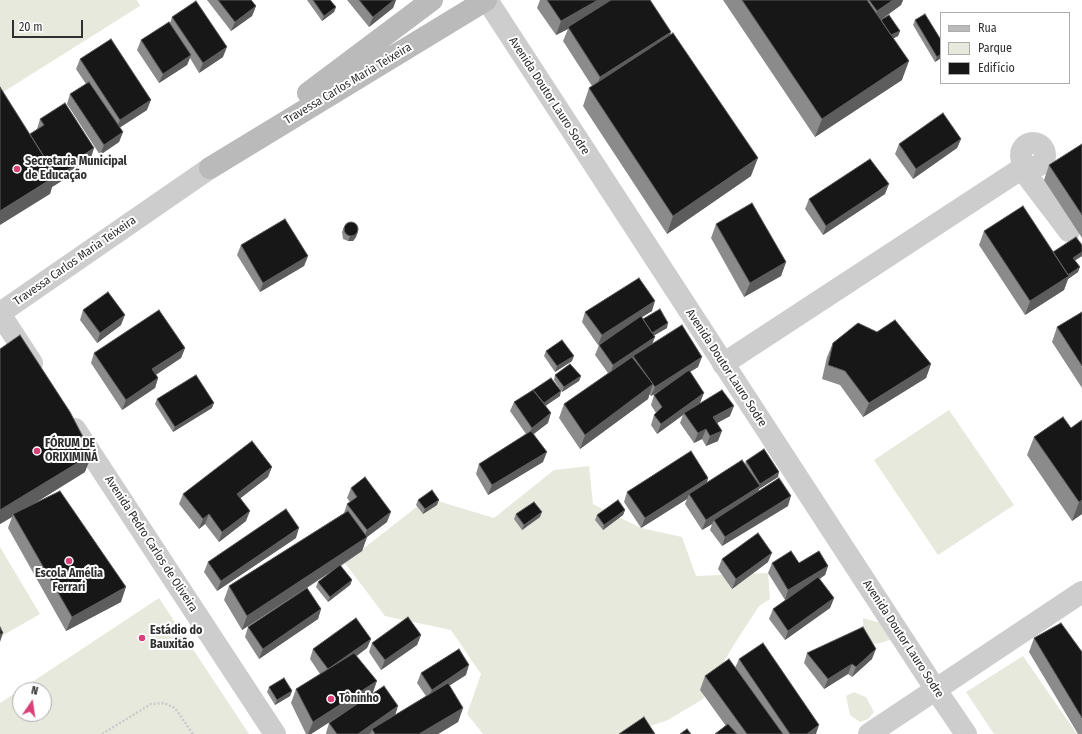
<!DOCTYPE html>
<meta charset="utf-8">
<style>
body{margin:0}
#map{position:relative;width:1082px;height:734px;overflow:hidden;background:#fff;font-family:"Fira Sans Condensed",sans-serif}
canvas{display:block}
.legend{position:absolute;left:940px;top:12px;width:130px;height:72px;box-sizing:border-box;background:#fff;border:1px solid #acacac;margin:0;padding:5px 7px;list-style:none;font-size:12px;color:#303030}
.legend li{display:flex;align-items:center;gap:8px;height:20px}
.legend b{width:20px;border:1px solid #acacac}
.north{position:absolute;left:12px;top:682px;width:40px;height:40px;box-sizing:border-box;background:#fff;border:1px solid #acacac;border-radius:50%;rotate:13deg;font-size:11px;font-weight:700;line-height:16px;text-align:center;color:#303030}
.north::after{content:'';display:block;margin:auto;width:14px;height:18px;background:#d94078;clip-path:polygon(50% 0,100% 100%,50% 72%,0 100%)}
.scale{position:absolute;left:12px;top:20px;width:71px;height:18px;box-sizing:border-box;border:2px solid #303030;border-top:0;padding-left:5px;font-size:12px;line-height:14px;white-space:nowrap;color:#303030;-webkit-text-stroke:3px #fff;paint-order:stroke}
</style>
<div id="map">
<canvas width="1082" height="734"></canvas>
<ul class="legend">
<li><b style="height:5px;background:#bababa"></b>Rua</li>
<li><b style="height:11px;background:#e7e9dc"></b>Parque</li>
<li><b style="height:11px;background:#171717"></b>Edifício</li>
</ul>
<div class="north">N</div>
<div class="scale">20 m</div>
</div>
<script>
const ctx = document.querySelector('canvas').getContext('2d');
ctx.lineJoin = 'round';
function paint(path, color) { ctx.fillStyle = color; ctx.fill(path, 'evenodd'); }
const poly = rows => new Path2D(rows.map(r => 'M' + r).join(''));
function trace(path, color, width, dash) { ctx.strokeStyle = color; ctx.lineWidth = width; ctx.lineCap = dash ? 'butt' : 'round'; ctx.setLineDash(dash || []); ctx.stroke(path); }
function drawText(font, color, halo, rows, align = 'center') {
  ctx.font = font + ' "Fira Sans Condensed",sans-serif'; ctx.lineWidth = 4; ctx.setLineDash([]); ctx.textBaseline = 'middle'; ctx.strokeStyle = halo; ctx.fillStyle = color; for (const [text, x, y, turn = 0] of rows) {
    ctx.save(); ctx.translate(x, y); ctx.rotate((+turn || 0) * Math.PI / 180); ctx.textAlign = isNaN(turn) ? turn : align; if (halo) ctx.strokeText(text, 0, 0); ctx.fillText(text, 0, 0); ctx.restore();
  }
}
paint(poly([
 [0,0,137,0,140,6,0,94],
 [949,410,1014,505,938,555,874,460],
 [589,466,593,504,641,528,682,537,696,576,768,573,770,599,759,606,730,651,703,699,668,720,627,734,483,734,467,714,481,674,451,630,385,616,345,563,428,498,494,518,554,470],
 [0,547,40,614,0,637],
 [159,598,249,734,0,734,0,703,20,690,20,714,44,714,44,690,20,690],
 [863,618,888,625,895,638,881,643,864,645],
 [1023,656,1077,734,994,734,966,692],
 [854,692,866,697,874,712,868,719,860,722,850,715,846,696]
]), '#e7e9dc');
trace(poly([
 [102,734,151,704,164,703,175,708,193,734]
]), '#cacaca', 2.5, [2, 2]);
trace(poly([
 '1021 155a12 12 0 1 1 24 0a12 12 0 1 1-24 0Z',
 [1022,169,1069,231],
 [0,314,32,363],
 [723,364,1027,165],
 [75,429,275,734],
 [869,734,1082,592]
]), '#cdcdcd', 22);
trace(poly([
 [487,0,936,690,966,734],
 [0,313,210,168]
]), '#cdcdcd', 22);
trace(poly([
 [308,93,432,0],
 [210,168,486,0]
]), '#bababa', 22);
paint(poly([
 [207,0,251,0,256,6,252,16,231,31],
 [307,0,330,0,336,7,334,12,322,21],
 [347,0,396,0,393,8,369,27],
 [540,0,650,0,671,32,670,34,751,176,667,234,583,106,589,88,592,86,563,41,568,29,556,35,537,8],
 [723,0,903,0,901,5,881,20,900,31,898,36,893,38,902,80,815,137],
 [172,17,223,57,199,73,190,58,187,65,159,83,137,50,141,40,170,23],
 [915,20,941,40,941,58,935,62,913,25],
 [80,59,147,110,119,128,123,132,119,142,100,155,67,104,70,94,86,84,76,69],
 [40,119,91,158,70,171,68,177,52,187,50,194,30,134,37,129],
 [961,139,957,148,913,179,895,154,899,144],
 [1082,144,1082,238,1044,180,1049,165],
 [885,194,823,235,805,209,809,199],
 [716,224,786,262,781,276,744,297,711,238],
 [344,227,356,237,353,241,348,241,343,239,342,232],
 [984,231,1053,252,1082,245,1082,256,1075,260,1078,272,1068,279,1064,290,1025,315,979,245],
 [241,245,308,256,304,266,260,292,237,255],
 [83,310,121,325,97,343,80,320],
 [652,311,641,317,643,319,667,328,654,335,652,344,698,367,690,372,700,403,694,407,730,416,717,423,718,441,706,446,702,439,694,443,680,423,683,415,657,434,651,425,654,415,656,413,651,405,654,395,662,390,651,396,649,394,648,399,580,449,559,418,564,404,608,373,595,355,599,345,614,335,598,345,582,322,585,312],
 [1082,312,1082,388,1052,342,1057,327],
 [877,332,931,364,926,378,863,417,840,385,822,379,827,357,833,343],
 [185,348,181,358,156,375,158,378,155,388,122,410,91,363,94,353],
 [0,349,85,472,32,505,121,602,66,631,8,528,12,517,0,524],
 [546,351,572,361,555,372,544,356],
 [555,375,581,376,579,381,562,392,554,380],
 [560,396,546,405,548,423,534,434,543,462,488,495,476,474,479,464,526,434,510,411,514,402],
 [157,399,212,408,173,432,155,404],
 [1071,428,1082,514,1072,521,1027,455,1034,437],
 [746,461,778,477,759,489,758,492,788,506,722,546,710,530,712,524,702,530,685,504,687,499,641,528,624,502,627,492,708,478,707,483,745,464],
 [268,477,240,498,246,521,219,542,205,524,199,529,179,504,183,494],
 [351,488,387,522,367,537,362,551,341,566,352,580,350,585,328,602,316,587,318,582,332,571,307,588,321,609,318,619,259,659,245,637,248,627,299,593,242,630,224,600,229,586,344,513,347,504,350,502,347,498],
 [418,500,437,505,423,514,416,505],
 [625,510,623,515,603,530,595,520,597,515],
 [516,514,540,517,522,530,514,519],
 [296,538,217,591,204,572,208,562],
 [722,559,768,562,732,589,718,569],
 [772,563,799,563,828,566,825,575,820,579,834,598,830,608,785,640,769,619,773,609,795,594,785,600,768,573],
 [421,635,417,645,381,670,369,652,372,643],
 [1034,638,1082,652,1082,734,1078,734,1029,652],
 [371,639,367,648,357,656,372,694,395,715,426,696,417,683,421,673,466,675,449,686,463,708,458,722,438,734,370,734,371,733,369,734,326,734,326,733,329,723,348,710,311,734,306,734,291,703,296,689,320,674,310,659,313,649],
 [807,653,872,659,852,677,848,674,824,689,804,663],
 [739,659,816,734,715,734,726,726,700,690,705,676,735,668],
 [269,687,292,691,290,696,275,705,267,692]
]), '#8b8b8b');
paint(poly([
 [394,0,396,0,393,8,369,27,373,17],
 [598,0,618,0,568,27,568,29,556,35,561,21],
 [893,0,903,0,901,5,872,26,877,11],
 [256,6,252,16,231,31,235,22],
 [336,7,334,12,322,21,324,16],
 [900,31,898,36,885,43,886,38],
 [671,32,666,47,595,91,600,77],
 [227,47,223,57,199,73,203,63],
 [941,54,941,58,935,62,937,57],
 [191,55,187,65,159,83,163,74],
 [909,61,902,80,815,137,822,119],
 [151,100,147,110,116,130,120,120],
 [123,132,119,142,100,155,104,145],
 [961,139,957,148,913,179,916,169],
 [94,148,91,158,70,171,68,177,52,187,50,194,0,225,0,211,56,176,70,164],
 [758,158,751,176,667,234,673,216],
 [889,184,885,194,823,235,826,226],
 [358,232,356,237,353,241,348,241,350,236],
 [1082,252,1082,256,1071,263,1073,258],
 [308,256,304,266,260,292,263,283],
 [786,262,781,276,744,297,750,283],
 [1080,267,1078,272,1068,279,1064,290,1025,315,1030,301],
 [655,301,652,311,598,345,602,335],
 [125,315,121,325,97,343,100,333],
 [668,323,667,328,650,338,652,333],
 [655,337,651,347,633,356,631,361,610,375,613,365],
 [185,348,181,358,149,379,152,369],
 [574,356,572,361,555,372,557,366],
 [702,357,698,367,651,396,655,387],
 [931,364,926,378,863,417,869,403],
 [581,376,579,381,562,392,564,387],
 [158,378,155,388,122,410,126,400],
 [653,384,648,399,580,449,585,435],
 [561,391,560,396,541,409,542,404],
 [704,393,700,403,684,414,684,413,683,415,657,434,661,424],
 [214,403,212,408,173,432,175,427],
 [734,406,730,416,710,427,713,417],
 [551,413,548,423,528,438,532,428],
 [706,429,702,439,694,443,698,433],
 [722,431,718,441,706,446,710,436],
 [547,452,543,462,488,495,492,485],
 [92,454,85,472,14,516,13,514,12,517,0,524,0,510],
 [272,467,268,477,233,504,237,494],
 [779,472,778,477,759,489,757,496,714,520,712,524,702,530,706,520,759,487,760,484],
 [708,478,705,488,689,494,687,499,641,528,645,518],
 [791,496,788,506,722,546,725,537],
 [439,500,437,505,423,514,425,509],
 [1082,500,1082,514,1072,521,1079,502],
 [625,510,623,515,603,530,604,525],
 [250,511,246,521,219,542,222,532],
 [391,512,387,522,363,540,367,530],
 [542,512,540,517,522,530,524,525],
 [209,514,205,524,199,529,203,519],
 [299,528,296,538,217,591,221,581],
 [367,537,362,551,242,630,247,616],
 [772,553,768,562,732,589,736,579],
 [828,566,825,575,785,600,788,590],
 [352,580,350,585,328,602,330,597],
 [126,587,121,602,66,631,72,617],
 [834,598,830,608,785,640,788,631],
 [321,609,318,619,259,659,263,649],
 [3,633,0,642,0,635],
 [421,635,417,645,381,670,385,660],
 [371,639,367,648,324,679,328,669],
 [876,649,872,659,852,677,856,667],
 [852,664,848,674,824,689,828,679],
 [469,665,466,675,428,699,432,690],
 [377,681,372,695,311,734,308,734,313,722],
 [292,691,290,696,275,705,277,700],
 [398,706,395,716,372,729,371,733,369,734,358,734],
 [463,708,458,722,438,734,419,734],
 [819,725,816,734,807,734]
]), '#5d5d5d');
const building = poly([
 [218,0,251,0,256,6,235,22,218,0],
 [313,0,330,0,336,7,324,16,313,0],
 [359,0,394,0,373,17,359,0],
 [547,0,598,0,561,21,547,0],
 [611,0,650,0,671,32,600,77,568,27,611,0],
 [742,0,867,0,909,61,822,119,742,0],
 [869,0,893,0,877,11,869,0],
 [196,1,227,47,203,63,172,17,196,1],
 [925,14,941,40,941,54,937,57,915,20,925,14],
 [889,15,900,31,891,35,881,20,889,15],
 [169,22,191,55,163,74,141,40,169,22],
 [673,33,758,158,673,216,589,88,673,33],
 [111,39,151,100,120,120,80,59,111,39],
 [89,82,123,132,104,145,70,94,89,82],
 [0,87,56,176,0,211,0,87],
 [65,103,94,148,70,164,72,167,56,177,56,176,30,134,44,125,40,119,65,103],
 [943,113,961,139,916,169,899,144,943,113],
 [1082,144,1082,215,1049,165,1082,144],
 [870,159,889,184,826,226,809,199,870,159],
 [752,203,786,262,750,283,716,224,752,203],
 [1023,206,1069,276,1030,301,984,231,1023,206],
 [285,219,308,256,263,283,241,245,285,219],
 '344 229a7 7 0 1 1 14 0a7 7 0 1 1-14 0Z',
 [1076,237,1082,245,1082,252,1073,258,1080,267,1068,275,1053,252,1076,237],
 [639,278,655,301,602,335,585,312,639,278],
 [108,292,125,315,100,333,83,310,108,292],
 [660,309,668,323,652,333,643,319,660,309],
 [159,310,185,348,152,369,158,378,126,400,94,353,159,310],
 [1082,312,1082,366,1057,327,1082,312],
 [641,316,655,337,613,365,599,345,641,316],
 [895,320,931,364,869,403,845,371,828,365,833,343,858,323,877,332,895,320],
 [682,325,702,357,655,387,633,356,682,325],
 [20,335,70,412,92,454,0,510,0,349,20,335],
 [562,340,574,356,557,366,546,351,562,340],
 [632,357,653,384,585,435,564,404,632,357],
 [570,364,581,376,564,387,555,375,570,364],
 [689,370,704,393,661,424,654,415,662,407,654,395,689,370],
 [196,375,214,403,175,427,157,399,196,375],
 [551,378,561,391,544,403,533,390,551,378],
 [533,390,551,413,532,428,514,402,533,390],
 [722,390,734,406,713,417,722,431,710,436,706,429,698,433,684,413,722,390],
 [1063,417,1071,428,1082,420,1082,500,1079,502,1034,437,1063,417],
 [531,431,547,452,492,485,479,464,531,431],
 [252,441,272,467,237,494,250,511,222,532,209,514,203,519,183,494,252,441],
 [764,449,779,472,760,484,746,461,764,449],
 [691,451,708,478,645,518,627,492,691,451],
 [742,460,760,486,706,520,689,494,742,460],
 [365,477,391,512,367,530,347,504,357,497,351,488,365,477],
 [779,478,791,496,725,537,714,520,779,478],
 [432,490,439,500,425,509,418,500,432,490],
 [60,491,126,587,72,617,13,514,60,491],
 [618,500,625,510,604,525,597,515,618,500],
 [534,502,542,512,524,525,516,514,534,502],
 [286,509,299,528,221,581,208,562,286,509],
 [348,511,367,537,247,616,229,586,348,511],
 [758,533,772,553,736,579,722,559,758,533],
 [791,551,799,563,819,551,828,566,788,590,772,563,791,551],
 [340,565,352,580,330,597,318,582,340,565],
 [818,577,834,598,788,631,773,609,818,577],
 [307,588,321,609,263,649,248,627,307,588],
 [408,617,421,635,385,660,372,643,408,617],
 [356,618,371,639,328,669,313,649,356,618],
 [1061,623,1082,652,1082,718,1034,638,1061,623],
 [0,627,3,633,0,635,0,627],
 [863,627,876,649,856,667,852,664,828,679,807,653,863,627],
 [763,643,819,725,807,734,790,734,739,659,763,643],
 [459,649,469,665,432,690,421,673,459,649],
 [354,653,377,681,313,722,296,689,354,653],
 [729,659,783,734,747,734,705,676,729,659],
 [284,678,292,691,277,700,269,687,284,678],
 [448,683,463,708,419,734,375,734,372,729,448,683],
 [384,686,398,706,358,734,337,734,329,723,384,686],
 [644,717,655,734,619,734,644,717],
 [728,724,737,734,715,734,728,724],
 [687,729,691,734,680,734,687,729]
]);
paint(building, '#171717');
trace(building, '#5d5d5d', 1);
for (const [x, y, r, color] of [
 [17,169,4,"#d94078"],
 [37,451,4,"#d94078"],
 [69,561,4,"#d94078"],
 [142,638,4,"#d94078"],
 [331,699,4,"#d94078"]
]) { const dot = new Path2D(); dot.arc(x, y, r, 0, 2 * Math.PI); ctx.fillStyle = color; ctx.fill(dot); trace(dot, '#fff', 1.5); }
drawText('12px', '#303030', '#fff', [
 ["Travessa Carlos Maria Teixeira",348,84,-31],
 ["Avenida Doutor Lauro Sodre",549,96,57],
 ["Travessa Carlos Maria Teixeira",75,261,-35],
 ["Avenida Doutor Lauro Sodre",726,368,57],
 ["Avenida Pedro Carlos de Oliveira",151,544,57],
 ["Avenida Doutor Lauro Sodre",903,639,57]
]);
drawText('bold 12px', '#303030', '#fff', [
 ["Secretaria Municipal",25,162],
 ["de Educação",25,176],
 ["FÓRUM DE",45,444],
 ["ORIXIMINÁ",45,458],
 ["Escola Amélia",69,574,"center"],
 ["Ferrari",69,588,"center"],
 ["Estádio do",150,631],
 ["Bauxitão",150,645],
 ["Tôninho",339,699]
], 'left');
</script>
